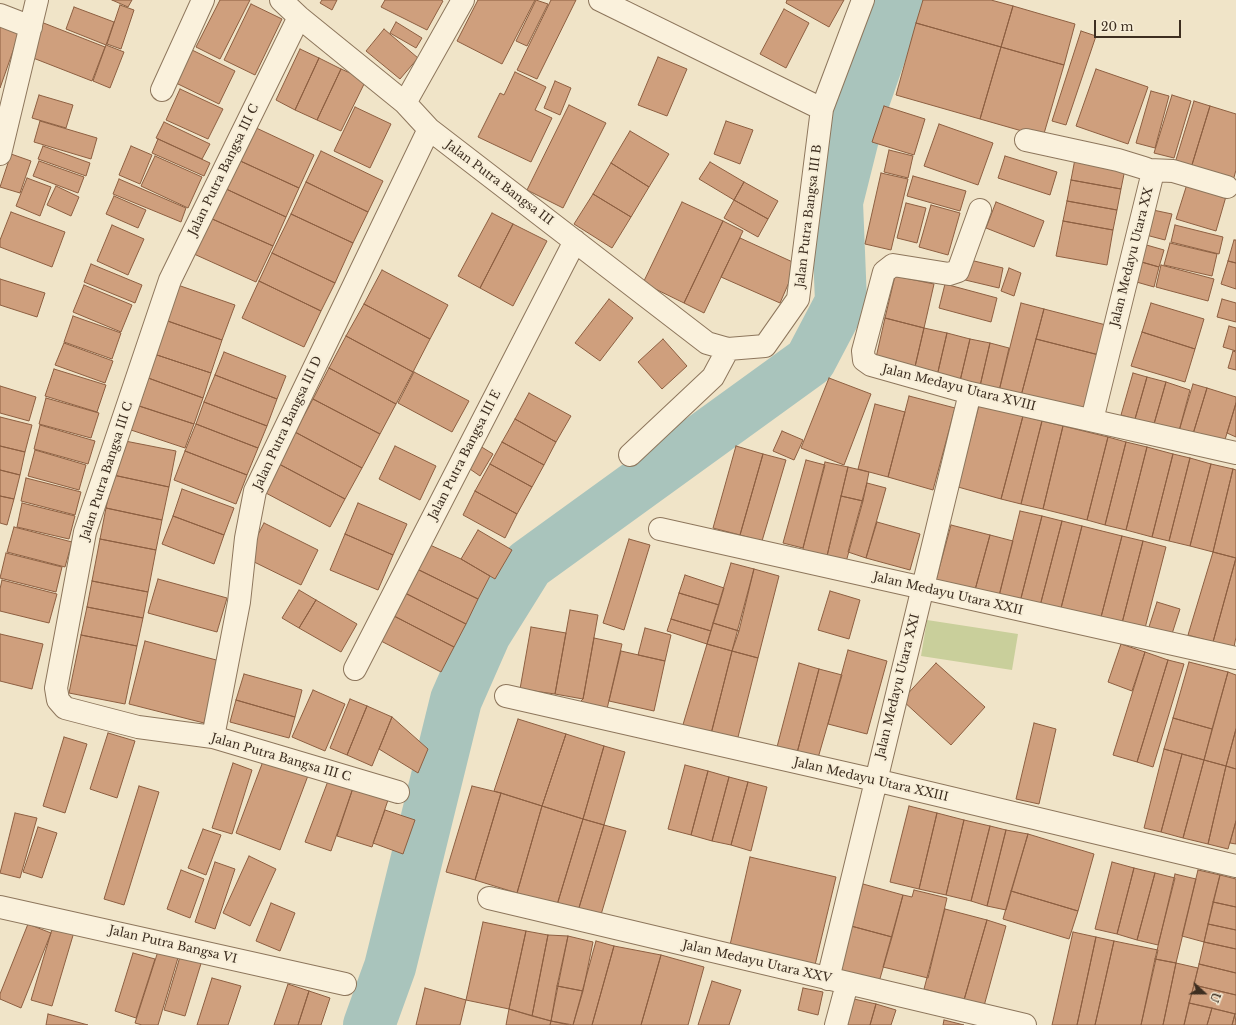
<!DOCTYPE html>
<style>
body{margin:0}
#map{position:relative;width:1236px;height:1025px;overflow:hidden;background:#f0e4c8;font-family:"Libre Baskerville",serif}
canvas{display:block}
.north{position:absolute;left:1184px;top:973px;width:40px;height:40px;-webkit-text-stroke:3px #f7eed8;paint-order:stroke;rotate:111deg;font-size:11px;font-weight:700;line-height:16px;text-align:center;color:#3d2e20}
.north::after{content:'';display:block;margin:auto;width:14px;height:18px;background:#3d2e20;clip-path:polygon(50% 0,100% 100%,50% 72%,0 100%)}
.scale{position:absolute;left:1094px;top:20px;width:87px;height:18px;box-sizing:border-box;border:2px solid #3d2e20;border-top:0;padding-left:5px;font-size:12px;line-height:14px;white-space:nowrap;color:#3d2e20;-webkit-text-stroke:3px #f7eed8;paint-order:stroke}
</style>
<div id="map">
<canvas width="1236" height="1025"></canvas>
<div class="north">U</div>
<div class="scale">20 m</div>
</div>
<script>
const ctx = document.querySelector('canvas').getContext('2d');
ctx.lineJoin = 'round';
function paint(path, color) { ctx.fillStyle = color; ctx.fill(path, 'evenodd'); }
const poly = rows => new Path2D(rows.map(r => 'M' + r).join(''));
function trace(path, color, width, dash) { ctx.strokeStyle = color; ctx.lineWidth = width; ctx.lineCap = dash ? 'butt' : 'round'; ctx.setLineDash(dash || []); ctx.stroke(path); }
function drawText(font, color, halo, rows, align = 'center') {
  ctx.font = font + ' "Libre Baskerville",serif'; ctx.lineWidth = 4; ctx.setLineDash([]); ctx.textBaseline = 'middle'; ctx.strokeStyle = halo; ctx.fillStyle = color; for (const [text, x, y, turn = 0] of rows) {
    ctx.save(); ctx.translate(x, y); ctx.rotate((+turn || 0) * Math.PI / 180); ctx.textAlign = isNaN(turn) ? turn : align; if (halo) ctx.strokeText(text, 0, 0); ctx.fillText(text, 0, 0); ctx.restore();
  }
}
paint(poly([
 [927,620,1018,634,1012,670,921,656]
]), '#c9cf9b');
trace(poly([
 [369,1025,390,967,456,700,485,634,528,565,810,361,841,302,837,202,859,114,899,0]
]), '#a9c4bc', 52);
const building = poly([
 [112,0,132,0,128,7,112,0],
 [220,0,250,0,220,59,196,47,220,0],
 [322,0,337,0,332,10,320,3,322,0],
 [385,0,441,0,443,1,427,30,381,7,385,0],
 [478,0,535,0,502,64,457,41,478,0],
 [536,0,548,4,527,46,516,41,536,0],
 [551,0,576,0,537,79,517,70,551,0],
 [787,0,844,0,829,27,786,3,787,0],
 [923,0,991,0,1013,6,1001,47,916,23,923,0],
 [251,4,282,19,255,75,224,60,251,4],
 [120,5,134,10,121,49,107,44,120,5],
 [1013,6,1075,24,1064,65,1001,47,1013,6],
 [74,7,114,22,106,45,66,29,74,7],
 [784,9,809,23,786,68,760,54,784,9],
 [41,22,105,47,92,81,28,56,41,22],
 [396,22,422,38,416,48,390,33,396,22],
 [916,23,1001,47,980,119,896,95,916,23],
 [0,24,20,31,0,88,0,24],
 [384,29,418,58,400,79,366,51,384,29],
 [1081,31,1096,36,1066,125,1052,121,1081,31],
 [106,45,124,52,110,88,93,81,106,45],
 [1001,47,1064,65,1043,137,980,119,1001,47],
 [300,49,319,58,295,110,276,100,300,49],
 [192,50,235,71,219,104,176,83,192,50],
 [658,57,687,69,667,116,638,105,658,57],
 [319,58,341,69,317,120,295,110,319,58],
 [341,69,366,80,341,131,317,120,341,69],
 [1096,69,1148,87,1128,144,1076,126,1096,69],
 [515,72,546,87,535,110,552,118,531,162,478,137,500,93,504,95,515,72],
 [555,81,571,88,560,115,544,108,555,81],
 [180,89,223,109,208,139,166,120,180,89],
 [1151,91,1169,96,1155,148,1136,143,1151,91],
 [39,95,73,105,66,128,32,118,39,95],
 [1172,95,1191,101,1174,158,1154,153,1172,95],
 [1194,101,1210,106,1191,168,1175,163,1194,101],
 [569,105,606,123,563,208,527,190,569,105],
 [884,106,925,119,914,155,872,142,884,106],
 [1210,106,1236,114,1236,170,1233,181,1191,168,1210,106],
 [355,107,391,124,370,168,334,151,355,107],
 [40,121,97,138,91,159,34,142,40,121],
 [726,121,753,130,740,164,714,154,726,121],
 [164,122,210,144,202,159,156,138,164,122],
 [939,124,993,143,978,185,924,166,939,124],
 [252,126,314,155,299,188,236,159,252,126],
 [630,131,669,154,649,187,611,163,630,131],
 [158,139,210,163,204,176,152,153,158,139],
 [43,146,90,163,86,176,38,159,43,146],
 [131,146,152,155,140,184,119,175,131,146],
 [889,150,913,156,908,178,884,172,889,150],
 [321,151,383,181,368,212,306,182,321,151],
 [11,154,31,161,20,193,0,187,11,154],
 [155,156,202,177,188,208,141,186,155,156],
 [1005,156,1057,172,1050,195,998,178,1005,156],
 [236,159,299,188,286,217,224,188,236,159],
 [1075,159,1125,169,1121,189,1071,180,1075,159],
 [39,161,84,177,78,193,33,176,39,161],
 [710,162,744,182,734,200,699,179,710,162],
 [611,163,649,187,631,217,593,194,611,163],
 [881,173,908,179,891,250,865,244,881,173],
 [913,176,966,191,960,211,907,196,913,176],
 [27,178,51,187,40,216,16,206,27,178],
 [119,179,186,208,181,222,113,194,119,179],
 [1071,180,1121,189,1117,210,1067,201,1071,180],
 [1188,181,1227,193,1216,231,1176,219,1188,181],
 [306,182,368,212,353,243,291,214,306,182],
 [744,182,778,201,768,219,734,200,744,182],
 [56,186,79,197,71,216,47,205,56,186],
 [224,188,286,217,273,246,210,218,224,188],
 [593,194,631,217,612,248,574,224,593,194],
 [114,196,146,210,138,228,106,214,114,196],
 [734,200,768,219,758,237,724,218,734,200],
 [1067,201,1117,210,1113,230,1063,221,1067,201],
 [682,202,723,221,684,303,643,283,682,202],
 [996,202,1044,221,1034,247,986,228,996,202],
 [906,203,926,208,917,243,897,238,906,203],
 [931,205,960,213,948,255,919,247,931,205],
 [1153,210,1172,214,1165,240,1146,235,1153,210],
 [11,212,65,232,52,267,0,247,0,240,11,212],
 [492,213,513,224,480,288,458,276,492,213],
 [291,214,353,243,335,283,272,253,291,214],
 [210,218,273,246,256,282,194,254,210,218],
 [723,221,743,231,704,313,684,303,723,221],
 [1063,221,1113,230,1107,265,1056,256,1063,221],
 [513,224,547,241,513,306,480,288,513,224],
 [112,225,144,239,128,275,97,261,112,225],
 [1175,225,1223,237,1219,254,1171,242,1175,225],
 [740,238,797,264,780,303,721,277,740,238],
 [1234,240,1236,240,1236,263,1228,261,1234,240],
 [1170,243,1217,254,1212,276,1164,265,1170,243],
 [1143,244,1164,250,1159,267,1138,261,1143,244],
 [272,253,335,283,321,311,259,281,272,253],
 [966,259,1003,268,999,288,961,279,966,259],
 [1138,261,1159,267,1154,287,1133,281,1138,261],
 [1228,261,1236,263,1236,289,1221,284,1228,261],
 [91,264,142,285,135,303,84,282,91,264],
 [1161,265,1214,279,1208,301,1156,287,1161,265],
 [1009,268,1021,273,1014,296,1001,291,1009,268],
 [382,270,448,305,430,339,364,304,382,270],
 [895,276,934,284,924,328,885,318,895,276],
 [0,279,45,293,37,317,0,305,0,279],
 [259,281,321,311,304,347,242,318,259,281],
 [172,283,235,305,222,340,159,318,172,283],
 [945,284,997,298,991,322,939,308,945,284],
 [84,285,132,305,121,332,73,312,84,285],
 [609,299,633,318,600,361,575,343,609,299],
 [1222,299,1236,303,1236,322,1217,317,1222,299],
 [1021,303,1044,309,1021,396,999,391,1021,303],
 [1151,303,1204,319,1195,349,1142,332,1151,303],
 [364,304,430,339,413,372,346,336,364,304],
 [1044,309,1106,325,1099,355,1036,339,1044,309],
 [73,316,121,333,112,359,64,342,73,316],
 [159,318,222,340,211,373,148,352,159,318],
 [885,318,924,328,914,371,875,362,885,318],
 [1229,326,1236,328,1236,351,1223,347,1229,326],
 [924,328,947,333,937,376,914,371,924,328],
 [1142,332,1195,349,1185,382,1131,366,1142,332],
 [947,333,970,339,960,381,937,376,947,333],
 [346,336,413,372,396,404,329,368,346,336],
 [663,339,687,366,662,389,638,362,663,339],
 [970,339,990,343,980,386,960,381,970,339],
 [1036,339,1099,355,1084,411,1021,396,1036,339],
 [64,343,113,361,105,383,55,365,64,343],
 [990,343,1009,348,999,391,980,386,990,343],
 [1233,351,1236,352,1236,370,1228,368,1233,351],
 [148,352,211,373,203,398,140,375,148,352],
 [224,352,286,376,277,399,215,375,224,352],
 [329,368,396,404,380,434,313,399,329,368],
 [54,369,106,385,97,412,45,396,54,369],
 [414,372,469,401,452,432,398,403,414,372],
 [1133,373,1147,377,1135,419,1121,415,1133,373],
 [140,375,203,398,194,424,130,403,140,375],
 [215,375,277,399,267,426,204,402,215,375],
 [1147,377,1166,382,1154,424,1135,419,1147,377],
 [829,378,871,394,844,465,801,448,829,378],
 [1166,382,1190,390,1179,431,1154,424,1166,382],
 [1193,384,1207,388,1193,434,1179,431,1193,384],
 [0,386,36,397,29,421,0,413,0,386],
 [1207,388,1236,397,1236,403,1224,443,1193,434,1207,388],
 [529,393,571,416,556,442,515,419,529,393],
 [909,396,955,408,933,490,888,477,909,396],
 [46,398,99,413,91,438,39,424,46,398],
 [313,399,380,434,362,468,295,432,313,399],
 [204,402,267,426,258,448,196,424,204,402],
 [130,403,194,424,185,448,122,427,130,403],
 [1236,403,1236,437,1227,433,1236,403],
 [875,404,905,412,888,477,858,469,875,404],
 [979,405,1023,416,1001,499,958,487,979,405],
 [1023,416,1042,421,1021,504,1001,499,1023,416],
 [0,417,32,425,25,452,0,446,0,417],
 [515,419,556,442,544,465,502,442,515,419],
 [1042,421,1063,426,1043,509,1021,504,1042,421],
 [196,424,258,448,247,475,185,451,196,424],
 [40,425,95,441,88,464,34,449,40,425],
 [1063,426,1108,437,1087,520,1043,509,1063,426],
 [782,431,803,440,794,460,773,451,782,431],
 [295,432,362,468,345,499,279,464,295,432],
 [1108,437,1126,442,1105,525,1087,520,1108,437],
 [120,440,176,451,169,487,113,475,120,440],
 [502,442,544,465,532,487,490,464,502,442],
 [1126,442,1147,447,1126,530,1105,525,1126,442],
 [0,446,25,452,20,475,0,470,0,446],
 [395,446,436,466,420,500,379,479,395,446],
 [480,446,493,454,480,476,467,467,480,446],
 [736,446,763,454,740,535,713,528,736,446],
 [1147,447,1173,454,1152,537,1126,530,1147,447],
 [35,450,86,465,79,490,28,476,35,450],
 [185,451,247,475,236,504,174,480,185,451],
 [763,454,786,460,762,541,740,535,763,454],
 [1173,454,1190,458,1169,541,1152,537,1173,454],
 [1190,458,1211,464,1190,546,1169,541,1190,458],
 [806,460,825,465,803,548,783,543,806,460],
 [825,462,848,467,827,556,804,551,803,548,825,462],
 [279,464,345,499,330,527,264,492,279,464],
 [490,464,532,487,517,514,475,491,490,464],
 [1211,464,1233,469,1213,552,1190,546,1211,464],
 [848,467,869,472,863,501,841,496,848,467],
 [1233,469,1236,470,1236,558,1213,552,1233,469],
 [0,470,20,475,14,499,0,496,0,470],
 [113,475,169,487,162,520,106,508,113,475],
 [26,478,81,492,75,515,21,501,26,478],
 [867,483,886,488,866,558,848,552,867,483],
 [182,489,234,508,224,535,173,516,182,489],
 [475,491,517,514,505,538,463,515,475,491],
 [0,496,14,499,7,525,0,523,0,496],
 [841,496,863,501,846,562,827,556,841,496],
 [22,503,75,516,69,539,17,527,22,503],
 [358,503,407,524,393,555,345,534,358,503],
 [106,508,162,520,156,550,100,539,106,508],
 [1020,511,1042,516,1020,602,999,596,1020,511],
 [173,516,224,535,214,564,162,544,173,516],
 [1042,516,1062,521,1040,606,1020,602,1042,516],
 [1062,521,1082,526,1060,612,1040,606,1062,521],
 [877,522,920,534,910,570,866,558,877,522],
 [264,523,318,550,301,585,246,558,264,523],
 [951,525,990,535,975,590,936,580,951,525],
 [1082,526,1122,536,1100,621,1060,612,1082,526],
 [14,527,72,542,65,567,7,552,14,527],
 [478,530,512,550,495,579,461,559,478,530],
 [345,534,393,555,378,590,330,570,345,534],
 [990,535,1013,541,999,596,975,590,990,535],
 [1122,536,1143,541,1121,627,1100,621,1122,536],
 [100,539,156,550,148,592,92,581,100,539],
 [629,539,650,545,624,630,603,623,629,539],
 [1143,541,1166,547,1144,632,1121,627,1143,541],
 [430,545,461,559,490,576,478,599,417,569,430,545],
 [1213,552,1236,558,1213,642,1188,635,1213,552],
 [6,553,62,567,56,592,0,578,6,553],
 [1236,558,1236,637,1234,647,1213,642,1236,558],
 [731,563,754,569,739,631,713,623,731,563],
 [417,569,478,599,466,624,405,593,417,569],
 [754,569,779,576,758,658,732,651,754,569],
 [685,575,724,588,719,605,679,593,685,575],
 [158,579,227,598,217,632,148,613,158,579],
 [2,580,57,594,49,623,0,611,0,589,2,580],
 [92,581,148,592,143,618,87,607,92,581],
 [299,590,316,600,299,628,282,618,299,590],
 [830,591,860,600,849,639,818,630,830,591],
 [405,593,466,624,454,647,394,616,405,593],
 [679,593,719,605,711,631,671,619,679,593],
 [316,600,357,624,341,652,299,628,316,600],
 [1157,602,1180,609,1171,637,1148,630,1157,602],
 [87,607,143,618,137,646,81,635,87,607],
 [570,610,598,615,583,699,555,694,570,610],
 [394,616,454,647,441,672,381,641,394,616],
 [671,619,711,631,707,644,667,631,671,619],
 [713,623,739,631,732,651,707,644,713,623],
 [531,627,566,633,555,694,520,689,531,627],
 [645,628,671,635,665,661,638,655,645,628],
 [0,634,43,644,32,689,0,681,0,634],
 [81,635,137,646,125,704,69,693,81,635],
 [594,638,622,644,607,709,580,702,583,699,594,638],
 [145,641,220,661,204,723,129,704,145,641],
 [707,644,732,651,711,734,682,728,707,644],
 [1121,644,1145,652,1132,691,1108,682,1121,644],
 [848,650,887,661,867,734,828,724,848,650],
 [621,651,665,661,654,711,609,701,621,651],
 [732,651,758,658,737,741,711,734,732,651],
 [1145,652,1168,660,1137,762,1113,755,1145,652],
 [1168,660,1184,664,1153,767,1137,762,1168,660],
 [1189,662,1228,672,1212,729,1173,718,1189,662],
 [799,663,819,669,797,753,777,747,799,663],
 [936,663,985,707,951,745,902,700,936,663],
 [819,669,842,675,818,758,797,753,819,669],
 [1228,672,1236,675,1236,729,1226,766,1204,760,1228,672],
 [244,674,302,690,295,717,236,700,244,674],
 [313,690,345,704,325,751,292,737,313,690],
 [350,699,367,706,347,755,330,748,350,699],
 [236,700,295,717,289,738,230,722,236,700],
 [367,706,392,717,372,766,347,755,367,706],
 [392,717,428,749,418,773,379,749,392,717],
 [1173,718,1212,729,1204,760,1164,749,1173,718],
 [518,719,566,734,542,806,494,791,518,719],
 [1034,723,1056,729,1039,804,1016,799,1034,723],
 [1236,729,1236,769,1226,766,1236,729],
 [108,733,135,741,117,798,90,789,108,733],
 [566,734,604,746,583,819,542,806,566,734],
 [64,737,87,744,65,813,43,806,64,737],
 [604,746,625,752,604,825,583,819,604,746],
 [1164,749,1182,754,1161,832,1144,828,1164,749],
 [1182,754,1204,760,1183,838,1161,832,1182,754],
 [265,756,309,773,280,850,236,833,265,756],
 [1204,760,1226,766,1208,844,1183,838,1204,760],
 [233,763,252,770,232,834,212,828,233,763],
 [685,765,708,771,691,835,668,829,685,765],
 [1226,766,1236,769,1236,821,1228,849,1208,844,1226,766],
 [708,771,729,777,712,841,691,835,708,771],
 [729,777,748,782,731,845,712,841,729,777],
 [328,781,353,788,331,851,305,842,328,781],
 [748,782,767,787,751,851,731,845,748,782],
 [139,786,159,792,124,905,104,899,139,786],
 [472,786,501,793,475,880,446,872,472,786],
 [353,788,388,800,372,847,337,836,353,788],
 [501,793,542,806,517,893,475,880,501,793],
 [542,806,583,819,557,905,517,893,542,806],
 [909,806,937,813,919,889,890,882,909,806],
 [385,810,415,820,403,854,373,843,385,810],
 [15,813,37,818,20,878,0,873,15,813],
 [937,813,964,820,946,895,919,889,937,813],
 [583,819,604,825,578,911,557,905,583,819],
 [964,820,990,826,971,901,946,895,964,820],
 [1236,821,1236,844,1230,843,1236,821],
 [604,825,626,831,600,918,578,911,604,825],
 [990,826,1006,830,987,906,971,901,990,826],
 [38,827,57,833,42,878,23,872,38,827],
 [203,829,221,835,206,875,188,868,203,829],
 [1006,830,1028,834,1006,910,987,906,1006,830],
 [1028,834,1094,854,1078,911,1011,891,1028,834],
 [249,856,276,869,250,926,223,913,249,856],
 [750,857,836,877,815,965,730,945,750,857],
 [215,862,235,869,215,929,195,922,215,862],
 [1112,862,1134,868,1117,934,1095,929,1112,862],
 [1134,868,1155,873,1137,940,1117,934,1134,868],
 [181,870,204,879,190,918,167,909,181,870],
 [1198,870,1220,875,1204,942,1182,936,1198,870],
 [1155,873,1175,878,1158,945,1137,940,1155,873],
 [1175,874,1196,879,1176,963,1155,959,1175,874],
 [1220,875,1236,879,1236,907,1213,902,1220,875],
 [863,884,903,895,892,937,851,926,863,884],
 [914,890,947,898,928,978,883,967,903,895,912,897,914,890],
 [1011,891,1078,911,1069,939,1003,919,1011,891],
 [1213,902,1236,907,1236,930,1208,924,1213,902],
 [271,903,295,913,280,951,256,941,271,903],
 [945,909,987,920,964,1000,924,989,945,909],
 [987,920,1006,926,984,1006,964,1000,987,920],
 [483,922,526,931,509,1009,466,1000,483,922],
 [28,924,51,933,21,1008,0,999,0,994,28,924],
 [1208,924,1236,930,1236,949,1204,942,1208,924],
 [53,926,74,932,52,1006,31,1000,53,926],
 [851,926,892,937,879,982,839,970,851,926],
 [526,931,548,935,532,1016,509,1009,526,931],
 [1073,932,1096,937,1077,1025,1052,1025,1073,932],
 [548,935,568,936,551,1021,532,1016,548,935],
 [568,936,593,942,583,991,557,986,568,936],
 [1096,937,1114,941,1095,1025,1077,1025,1096,937],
 [596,941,614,946,592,1025,573,1025,596,941],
 [1114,941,1158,950,1141,1025,1095,1025,1114,941],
 [1204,942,1236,949,1236,973,1199,964,1204,942],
 [160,945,180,951,158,1025,142,1025,135,1023,160,945],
 [614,946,661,955,641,1025,592,1025,614,946],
 [182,950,203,957,185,1016,164,1010,182,950],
 [133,953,155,959,136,1018,115,1011,133,953],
 [661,955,704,967,688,1025,641,1025,661,955],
 [1155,959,1176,963,1163,1025,1141,1025,1155,959],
 [1176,963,1198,968,1184,1025,1163,1025,1176,963],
 [1199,964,1236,973,1236,995,1194,985,1199,964],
 [212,978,241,986,228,1025,197,1025,212,978],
 [712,981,741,990,729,1025,698,1025,712,981],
 [288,984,309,991,298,1025,274,1025,288,984],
 [1194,985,1236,995,1236,1014,1189,1003,1194,985],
 [557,986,583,991,573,1025,551,1021,557,986],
 [425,988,466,1000,460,1025,416,1025,425,988],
 [803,988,823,992,818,1015,798,1010,803,988],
 [309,991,330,998,321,1025,298,1025,309,991],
 [854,999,876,1004,870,1025,847,1025,854,999],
 [1189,1003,1212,1008,1207,1025,1184,1025,1189,1003],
 [876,1004,896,1010,891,1025,870,1025,876,1004],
 [1212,1008,1235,1014,1232,1025,1207,1025,1212,1008],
 [509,1009,551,1021,550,1025,506,1025,509,1009],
 [48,1014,88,1025,46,1025,48,1014],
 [1235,1014,1236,1025,1232,1025,1235,1014],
 [944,1020,964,1025,943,1025,944,1020],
 [551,1021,569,1025,550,1025,551,1021]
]);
paint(building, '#cf9f7d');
trace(building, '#8d5f41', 1);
const minor = poly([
 [281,0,299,17,405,103,429,129,707,343,728,349,765,346,798,299,822,109,863,0],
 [600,0,822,109],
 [0,15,31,27],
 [299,17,170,280,85,532,56,688,58,700,65,708,138,727,213,737,398,792],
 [162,90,203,0],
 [405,103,463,0],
 [1026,140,1118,160,1144,168,1149,170,1152,176,1092,420],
 [0,154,37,0],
 [1149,170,1173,171,1227,187],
 [980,210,958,271,949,274,893,265,884,272,863,351,864,360,871,365,970,393,1236,453],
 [630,455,713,377,728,349],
 [660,529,1236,658],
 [355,669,575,241],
 [506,696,875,780,1236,866],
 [213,737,239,602,246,538,255,491,429,129],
 [489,898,1025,1025],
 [0,907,345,984],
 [828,979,970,393],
 [836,1025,847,984]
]);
trace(minor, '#8d765c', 24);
trace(minor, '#faf1dc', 22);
drawText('12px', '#3d2e20', '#f7eed8', [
 ["Jalan Putra Bangsa III C",224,170,-64],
 ["Jalan Putra Bangsa III",499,183,37],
 ["Jalan Putra Bangsa III B",809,216,-83],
 ["Jalan Medayu Utara XX",1132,257,-76],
 ["Jalan Medayu Utara XVIII",959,388,14],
 ["Jalan Putra Bangsa III D",288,423,-65],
 ["Jalan Putra Bangsa III E",465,455,-63],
 ["Jalan Putra Bangsa III C",107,471,-72],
 ["Jalan Medayu Utara XXII",948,594,13],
 ["Jalan Medayu Utara XXI",898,686,-76],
 ["Jalan Putra Bangsa III C",281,758,16],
 ["Jalan Medayu Utara XXIII",871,780,13],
 ["Jalan Putra Bangsa VI",173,945,13],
 ["Jalan Medayu Utara XXV",757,962,13]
]);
</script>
